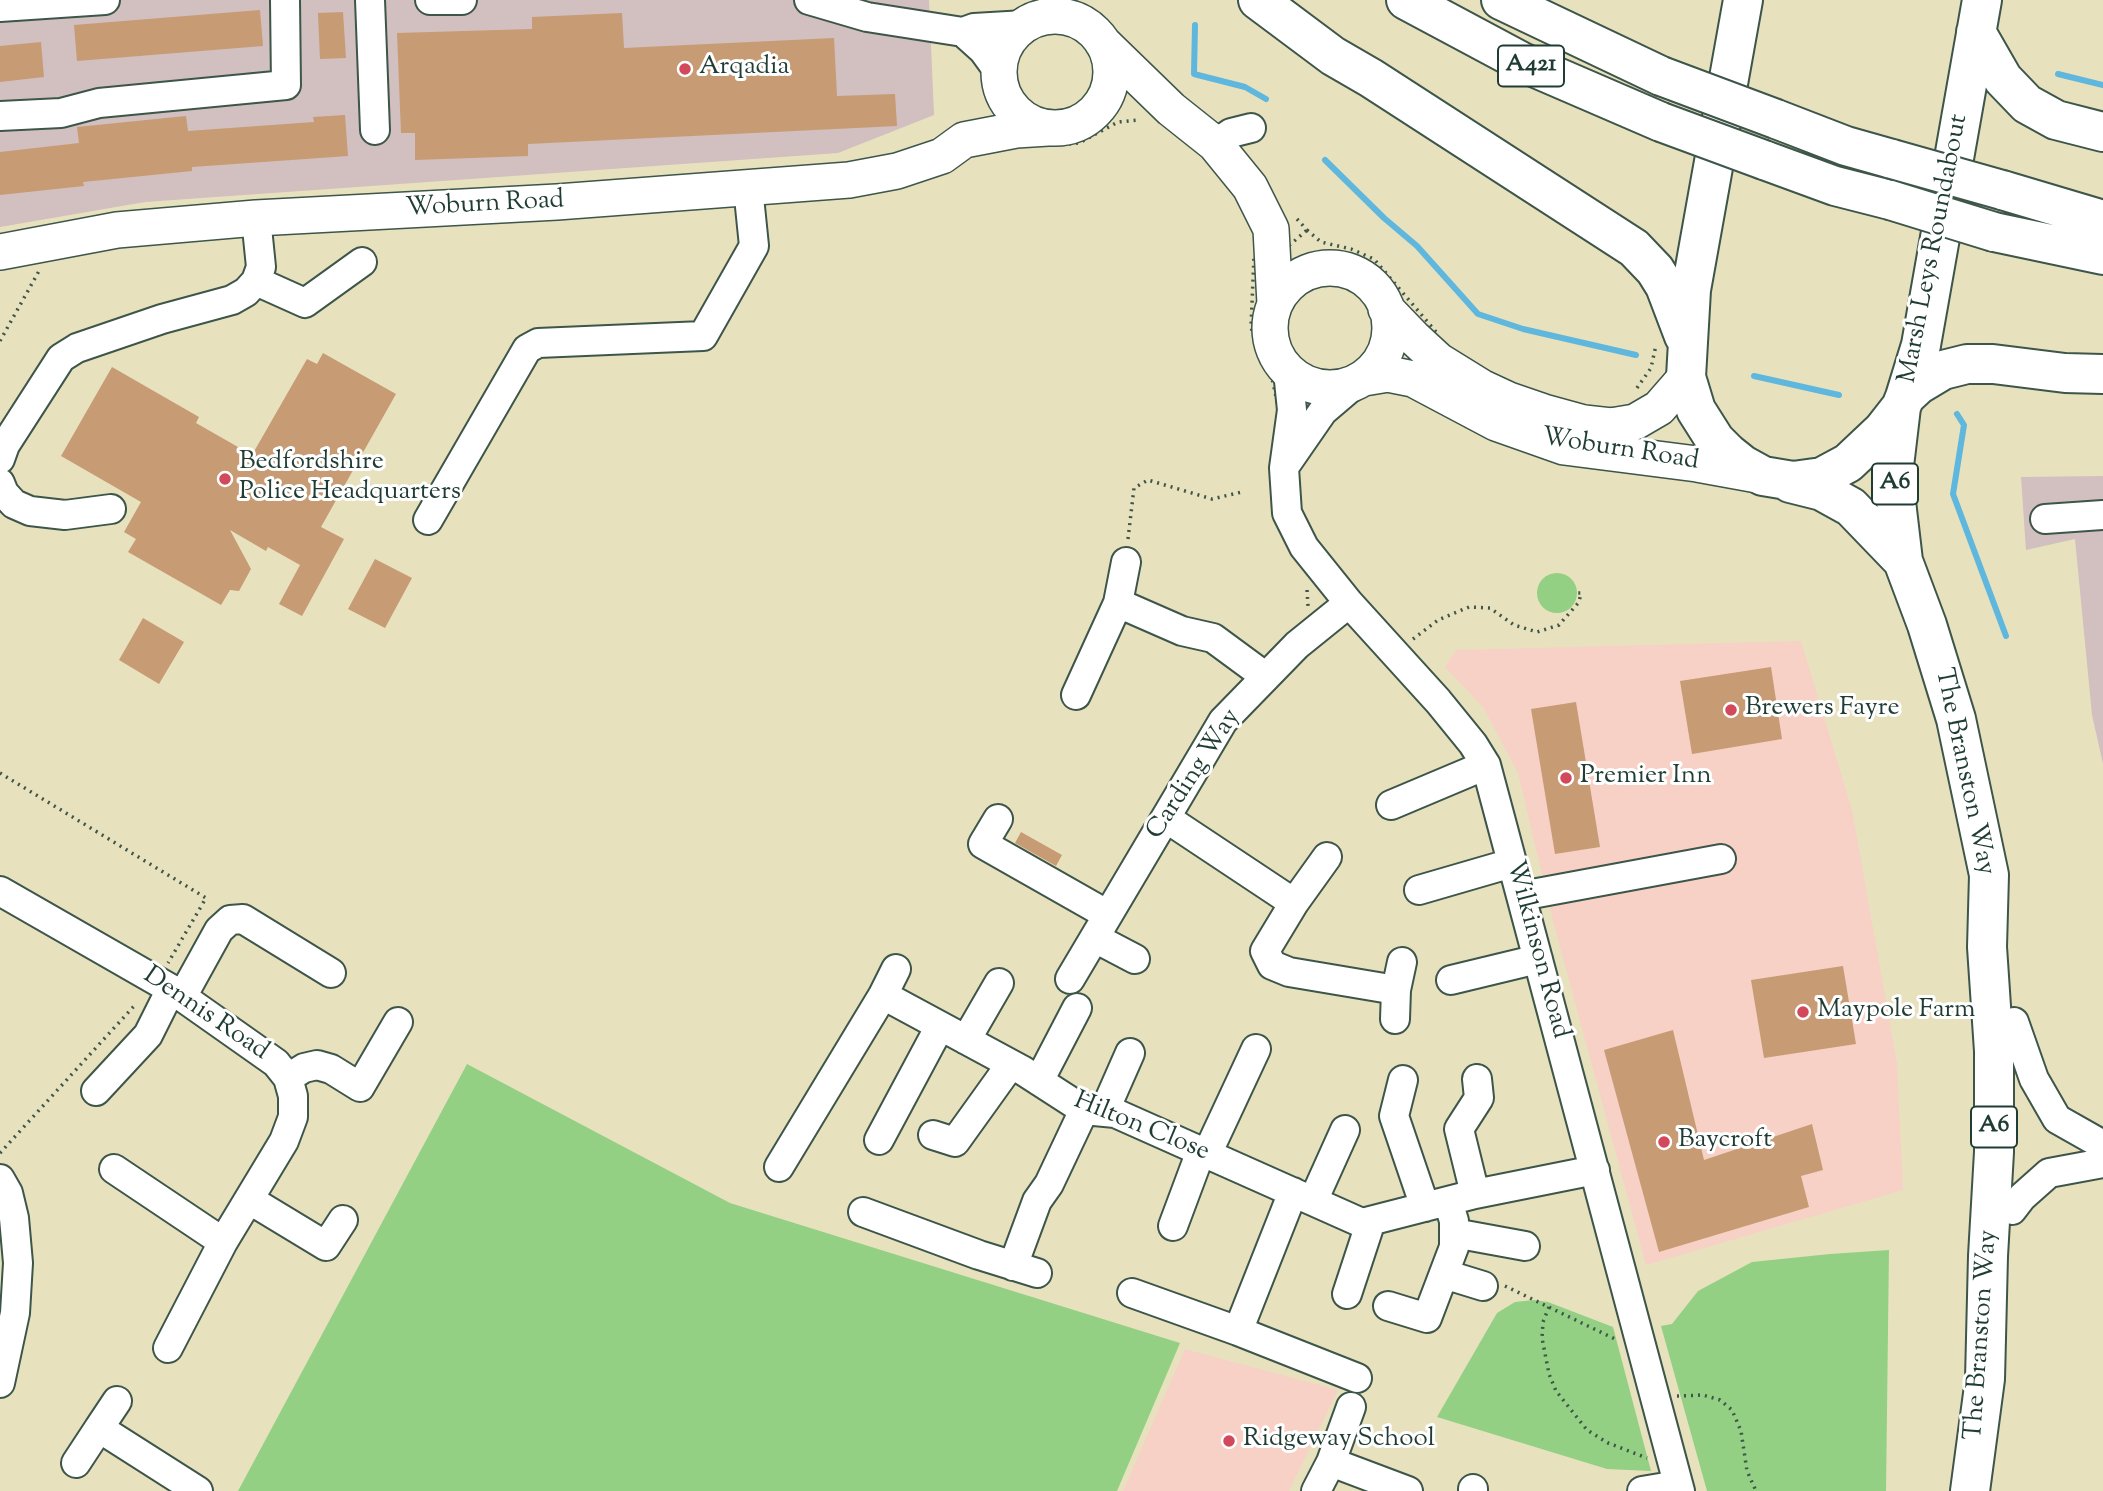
<!DOCTYPE html>
<style>
body{margin:0}
canvas{display:block;background:#e7e1be}
</style>
<canvas width="2103" height="1491"></canvas>
<script>
const ctx = document.querySelector('canvas').getContext('2d');
ctx.lineJoin = 'round';
function paint(path, color) { ctx.fillStyle = color; ctx.fill(path, 'evenodd'); }
const poly = rows => new Path2D(rows.map(r => 'M' + r).join(''));
function trace(path, color, width, dash) { ctx.strokeStyle = color; ctx.lineWidth = width; ctx.lineCap = dash ? 'butt' : 'round'; ctx.setLineDash(dash || []); ctx.stroke(path); }
function drawText(font, color, halo, rows, align = 'center') {
  ctx.font = font + ' "Sorts Mill Goudy",serif'; ctx.lineWidth = 6; ctx.setLineDash([]); ctx.textBaseline = 'middle'; ctx.strokeStyle = halo; ctx.fillStyle = color; for (const [text, x, y, turn = 0] of rows) {
    ctx.save(); ctx.translate(x, y); ctx.rotate((+turn || 0) * Math.PI / 180); ctx.textAlign = isNaN(turn) ? turn : align; if (halo) ctx.strokeText(text, 0, 0); ctx.fillText(text, 0, 0); ctx.restore();
  }
}
paint(poly([
 [1801,641,1852,810,1897,1063,1903,1190,1646,1265,1553,921,1518,773,1483,707,1445,667,1456,650],
 [1185,1349,1338,1390,1289,1491,1123,1491]
]), '#f7d1c6');
paint(poly([
 [0,0,929,0,934,115,838,153,145,202,0,227],
 [2103,476,2103,764,2092,715,2075,539,2026,550,2021,477]
]), '#d2bfbf');
paint(poly([
 '1537 593a20 20 0 1 1 40 0a20 20 0 1 1-40 0Z',
 [467,1064,730,1203,1180,1343,1117,1491,238,1491],
 [1889,1250,1886,1491,1707,1491,1661,1326,1672,1324,1698,1291,1752,1262,1830,1254],
 [1534,1300,1548,1302,1613,1327,1651,1471,1607,1469,1437,1417,1497,1313,1515,1302]
]), '#94d084');
trace(poly([
 [1195,25,1194,74,1245,87,1266,99],
 [2058,74,2103,85],
 [1325,160,1384,218,1417,246,1478,314,1523,329,1636,355],
 [1754,376,1839,395],
 [1957,414,1964,425,1953,494,2006,636]
]), '#60b7dd', 6);
paint(poly([
 [260,10,263,46,77,61,74,25],
 [343,12,346,58,320,59,318,13],
 [622,13,624,48,834,38,837,96,895,94,897,126,528,144,528,156,415,160,415,133,401,133,397,33,532,29,532,17],
 [41,42,44,77,0,82,0,46],
 [345,115,348,156,192,167,192,171,83,182,84,186,0,195,0,152,79,143,77,127,186,116,188,131,314,122,313,117],
 [323,353,396,394,321,527,344,539,302,616,279,604,300,565,268,547,266,551,230,530,251,569,239,591,230,590,221,605,128,552,136,539,124,532,141,502,61,456,112,367,199,417,196,423,252,455,307,359,317,364],
 [375,559,412,578,385,628,348,609],
 [143,618,184,642,159,684,119,660],
 [1771,667,1782,739,1692,754,1680,681],
 [1576,702,1600,847,1555,854,1531,709],
 [1021,832,1062,855,1056,866,1015,843],
 [1843,966,1856,1044,1764,1058,1751,980],
 [1673,1030,1704,1160,1812,1124,1823,1170,1801,1176,1809,1207,1659,1252,1604,1050]
]), '#c79b74');
const minor = poly([
 [370,0,375,130],
 [430,0,462,0],
 [809,0,867,17,963,32,974,28,1025,25],
 [0,7,105,0],
 [963,32,983,50,999,72],
 [0,116,61,113,99,103,286,85,285,0],
 [1215,144,1231,133,1251,128],
 [256,281,305,303,362,262],
 [1288,371,1292,410,1284,468,1287,513,1304,547,1349,603,1438,701,1473,744,1486,765,1680,1491],
 [0,459,5,445,61,358,77,348,162,319,232,300,246,292,256,281,261,267,256,218],
 [1287,463,1323,411,1357,382],
 [0,483,4,493,14,504,30,511,65,515,111,509],
 [2045,519,2103,515],
 [428,520,527,349,538,343,703,336,754,246,748,187],
 [1118,603,1126,562],
 [1076,695,1118,603,1182,631,1213,638,1266,677],
 [1391,805,1486,765],
 [1166,818,1294,903,1265,951,1272,965,1289,972,1396,990,1395,1019],
 [998,819,983,844,1108,915],
 [1419,890,1512,863],
 [0,891,171,989,276,1063,288,1078,293,1096,293,1117,284,1141,223,1242,168,1348],
 [1521,896,1721,859],
 [1294,903,1327,857],
 [1095,938,1135,959],
 [1070,979,1223,721,1297,645,1349,603],
 [1451,980,1538,959],
 [1396,990,1402,962],
 [883,995,896,969],
 [182,997,219,930,230,920,243,919,331,973],
 [2014,1022,2034,1079,2057,1119,2103,1145],
 [966,1040,999,983],
 [288,1078,304,1068,317,1065,331,1069,360,1087,398,1022],
 [1403,1080,1394,1116,1425,1207],
 [1039,1081,1077,1008],
 [96,1091,148,1035,171,989],
 [1104,1112,1130,1053],
 [933,1135,955,1142,1011,1064],
 [879,1140,940,1026],
 [1207,1154,1256,1049],
 [779,1167,883,995,1022,1070,1084,1110,1115,1113,1362,1223,1475,1194,1595,1170],
 [114,1169,223,1242],
 [0,1179,8,1193,14,1218,18,1263,15,1313,0,1383],
 [1475,1194,1459,1129,1479,1098,1477,1079],
 [250,1200,326,1246,343,1220],
 [1313,1201,1345,1130],
 [2012,1210,2022,1197,2049,1173,2103,1163],
 [863,1212,979,1255,1037,1273],
 [1173,1226,1201,1151],
 [1454,1233,1525,1246],
 [1013,1266,1037,1201,1049,1184,1084,1110],
 [1444,1274,1483,1286],
 [1132,1293,1238,1331,1293,1192],
 [1347,1294,1371,1221],
 [1388,1306,1427,1318,1454,1247,1454,1221,1448,1201],
 [1238,1331,1357,1378],
 [117,1401,99,1428,198,1491],
 [1331,1462,1408,1491],
 [76,1463,99,1428],
 [1316,1491,1331,1462,1351,1407],
 [1473,1491,1473,1489],
 [1642,1491,1678,1485]
]);
const major = poly([
 '999 72a56 56 0 1 1 112 0a56 56 0 1 1-112 0Z',
 [1102,42,1171,109,1215,144,1250,187,1271,229,1275,304],
 [0,252,117,230,256,218,557,202,849,180,897,171,942,156,964,140,1016,130,1048,128],
 '1270 328a60 60 0 1 1 120 0a60 60 0 1 1-120 0Z',
 [1386,309,1413,337,1439,361,1481,387,1509,400,1544,412,1584,423,1611,426,1635,422,1659,408,1686,377],
 [1364,378,1388,374,1413,379,1496,423,1564,447,1697,464,1763,476]
]);
const highway = poly([
 [1258,0,1333,56,1371,78,1634,248,1655,270,1665,286,1684,336],
 [1406,0,1522,62,1661,122],
 [1501,0,1661,76],
 [1743,0,1691,290,1686,377,1696,410,1715,440,1728,453,1743,465,1763,476,1793,481,1822,477,1848,463,1883,430,1901,407,1905,397,1921,345,1982,0],
 [1976,32,2003,79,2027,104,2056,120,2103,132],
 [1776,119,1846,146,1892,159],
 [1764,160,1835,186,1890,200],
 [2002,190,2103,220],
 [1994,232,2103,255],
 [1905,397,1918,385,1943,370,1967,364,1993,364,2065,373,2103,374],
 [1901,407,1894,466,1895,493,1903,561,1927,625,1956,719,1989,875,1987,947,1994,1051,1994,1152,1988,1256,1985,1379,1970,1491],
 [1790,483,1822,491,1851,507,1903,561]
]);
trace(minor, '#3d5649', 32);
trace(major, '#3d5649', 38);
trace(highway, '#3d5649', 42);
trace(poly([
 [1069,144,1079,143,1118,122,1138,120],
 [1297,219,1307,230],
 [1307,230,1321,242,1351,249,1374,259,1437,333,1420,357,1409,390,1391,385,1368,389,1349,399,1329,421,1304,405,1277,402,1273,382,1259,354,1251,327,1254,256,1284,250,1307,230],
 [0,341,39,271],
 [1637,388,1651,368,1656,345],
 [1128,539,1134,488,1148,480,1212,499,1242,492],
 [1307,590,1308,606],
 [1413,639,1438,620,1469,607,1490,608,1514,625,1537,632,1559,625,1579,602,1581,593,1577,593],
 [0,773,206,898,168,963],
 [0,1153,135,1005],
 [1505,1286,1615,1339],
 [1549,1307,1543,1322,1542,1338,1549,1374,1556,1391,1587,1430,1608,1443,1647,1458],
 [1677,1396,1703,1395,1720,1400,1732,1410,1741,1431,1747,1471,1756,1491]
]), '#3d5649', 3.5, [2, 5]);
trace(minor, '#fff', 28);
trace(major, '#fff', 35);
trace(highway, '#fff', 38);
const highwayBridge = poly([
 [1661,76,1776,119],
 [1661,122,1764,160],
 [1892,159,2002,190],
 [1890,200,1994,232]
]);
trace(highwayBridge, '#3d5649', 42, []);
trace(highwayBridge, '#fff', 38);
for (const [x, y, r, color] of [
 [685,69,7,"#d1495b"],
 [225,479,7,"#d1495b"],
 [1731,710,7,"#d1495b"],
 [1566,778,7,"#d1495b"],
 [1803,1012,7,"#d1495b"],
 [1664,1142,7,"#d1495b"],
 [1229,1441,7,"#d1495b"]
]) { const dot = new Path2D(); dot.arc(x, y, r, 0, 2 * Math.PI); ctx.fillStyle = color; ctx.fill(dot); trace(dot, '#fff', 2.5); }
for (const [x, y, w] of [
 [1531,66,66],
 [1895,484,46],
 [1994,1127,46]
]) { const box = new Path2D(); box.roundRect(x - w / 2, y - 20.5, w, 41, 5); ctx.fillStyle = '#fff'; ctx.fill(box); trace(box, '#1f3d34', 2); }
drawText('bold 24px', '#1f3d34', null, [
 ["A421",1531,66],
 ["A6",1895,484],
 ["A6",1994,1127]
]);
drawText('26px', '#1f3d34', '#fff', [
 ["Arqadia",699,69],
 ["Bedfordshire",239,464],
 ["Police Headquarters",239,494],
 ["Brewers Fayre",1745,710],
 ["Premier Inn",1580,778],
 ["Maypole Farm",1817,1012],
 ["Baycroft",1678,1142],
 ["Ridgeway School",1243,1441]
], 'left');
drawText('26px', '#1f3d34', '#fff', [
 ["Woburn Road",485,206,-3],
 ["Marsh Leys Roundabout",1935,249,-79],
 ["Woburn Road",1620,451,9],
 ["The Branston Way",1963,772,78],
 ["Carding Way",1195,775,-57],
 ["Wilkinson Road",1536,950,75],
 ["Dennis Road",205,1015,34],
 ["Hilton Close",1141,1128,22],
 ["The Branston Way",1983,1335,-86]
]);
</script>
